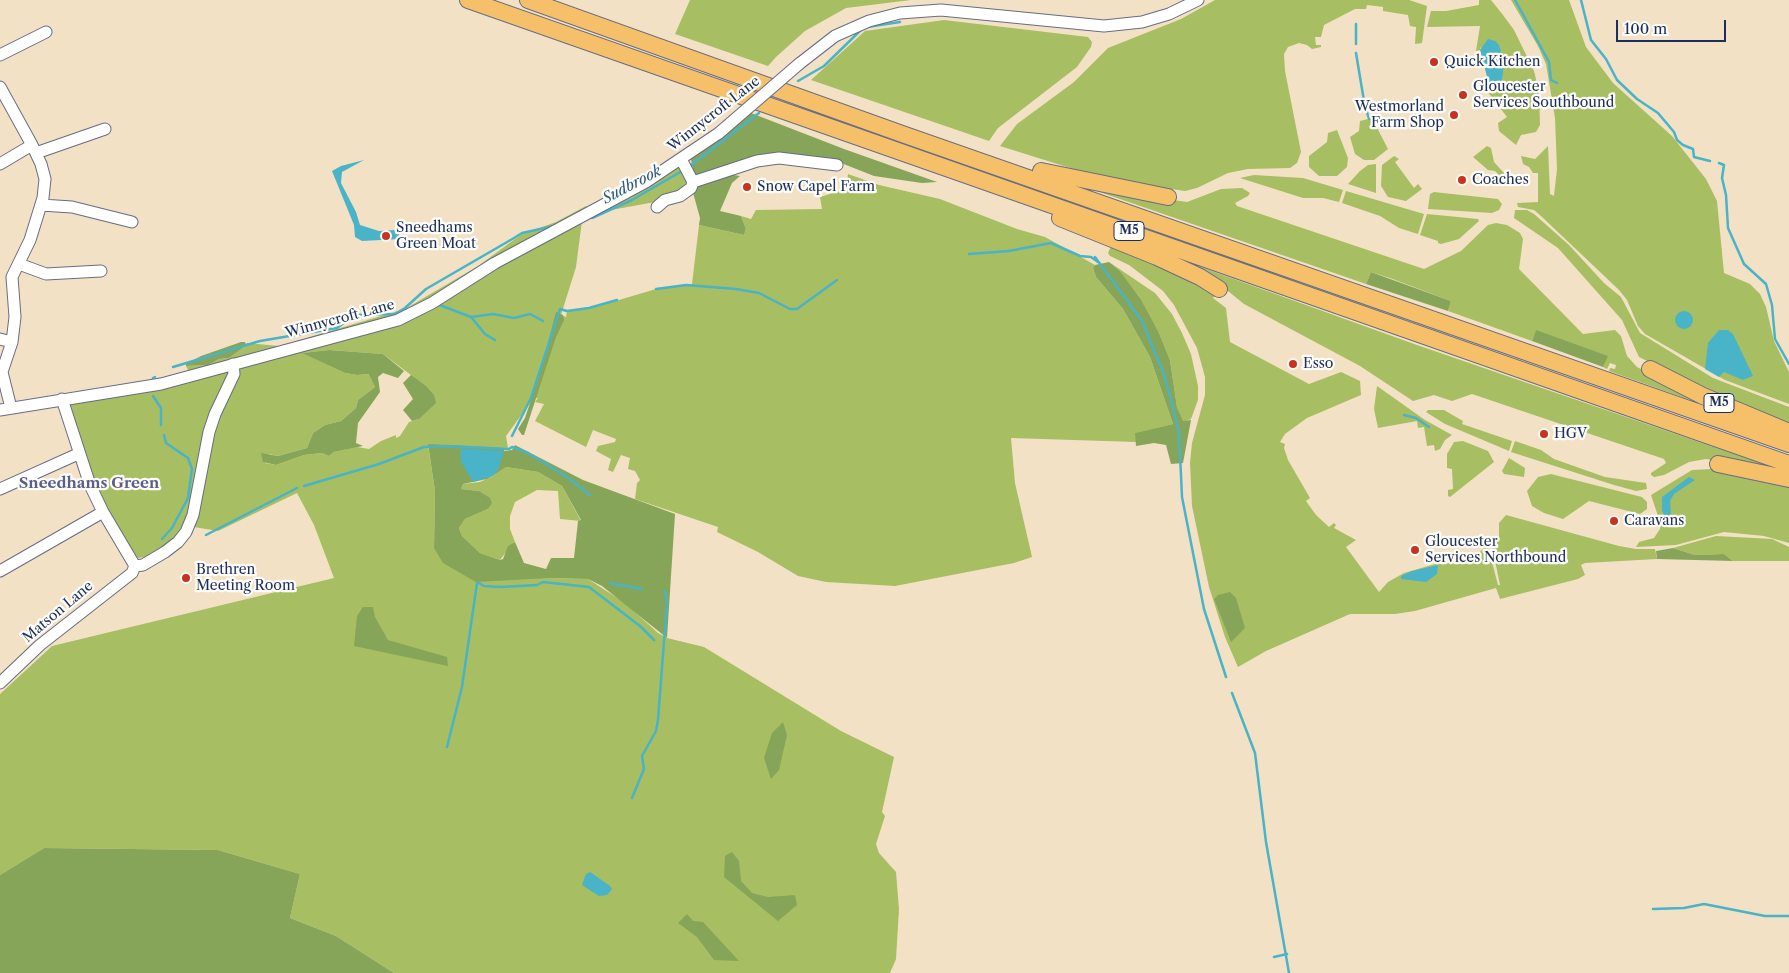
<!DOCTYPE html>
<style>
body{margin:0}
#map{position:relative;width:1789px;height:973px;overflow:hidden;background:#f3e1c6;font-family:"Libre Caslon Text",serif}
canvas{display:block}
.scale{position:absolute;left:1616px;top:20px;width:110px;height:22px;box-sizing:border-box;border:2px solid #1b2f5e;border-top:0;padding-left:6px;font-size:15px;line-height:18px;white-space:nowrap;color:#1b2f5e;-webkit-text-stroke:4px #fdfcf7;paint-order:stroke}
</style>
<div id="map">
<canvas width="1789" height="973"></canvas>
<div class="scale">100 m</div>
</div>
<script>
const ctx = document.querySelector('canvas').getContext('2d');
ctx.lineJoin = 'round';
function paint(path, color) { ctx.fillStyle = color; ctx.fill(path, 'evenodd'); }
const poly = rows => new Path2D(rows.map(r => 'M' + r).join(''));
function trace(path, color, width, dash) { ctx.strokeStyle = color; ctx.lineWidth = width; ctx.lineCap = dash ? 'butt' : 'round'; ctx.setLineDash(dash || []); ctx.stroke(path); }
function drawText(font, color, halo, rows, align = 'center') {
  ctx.font = font + ' "Libre Caslon Text",serif'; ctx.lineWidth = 4.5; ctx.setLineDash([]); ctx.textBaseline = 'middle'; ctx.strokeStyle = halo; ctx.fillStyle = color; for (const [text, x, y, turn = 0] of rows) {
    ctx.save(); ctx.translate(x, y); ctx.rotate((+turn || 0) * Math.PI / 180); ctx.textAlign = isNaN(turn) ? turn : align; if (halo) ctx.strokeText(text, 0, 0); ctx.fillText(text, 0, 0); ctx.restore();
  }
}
paint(poly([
 [690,0,911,0,846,8,805,31,776,57,768,66,675,34],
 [1215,0,1409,0,1427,6,1422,43,1415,44,1416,27,1410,26,1408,15,1383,11,1383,7,1367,5,1366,9,1355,9,1324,25,1321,37,1315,37,1316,45,1321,45,1321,47,1312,49,1307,45,1299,43,1288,47,1284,54,1285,71,1301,152,1297,163,1290,168,1248,169,1228,173,1197,188,1185,191,1131,183,1086,173,1000,146,1017,124,1074,82,1108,48,1181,19],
 [1479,0,1491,0,1503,15,1514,30,1534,71,1539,92,1540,125,1536,132,1521,135,1516,145,1499,131,1498,123,1507,117,1487,91,1496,86,1481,47,1480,50,1476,51,1480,26,1427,27,1431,11,1446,11,1479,5],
 [1511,0,1569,0,1586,47,1613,83,1672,136,1706,179,1717,201,1724,273,1750,284,1760,294,1766,307,1774,341,1789,372,1789,404,1725,380,1645,334,1638,326,1627,300,1619,290,1541,216,1534,210,1518,207,1517,203,1538,202,1538,173,1533,173,1529,167,1523,164,1521,156,1535,159,1548,146,1550,194,1554,196,1557,169,1555,118,1546,64,1538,46],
 [944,20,1088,37,1092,42,1091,47,1077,67,998,128,989,141,811,80,865,31],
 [1372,118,1388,149,1374,160,1364,160,1355,154,1350,137,1359,131,1360,121],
 [1337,130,1348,158,1347,167,1337,176,1319,176,1309,167,1309,156,1327,142,1328,133],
 [1487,146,1491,148,1494,162,1504,173,1505,179,1498,177,1499,175,1495,171,1488,170,1473,157],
 [1394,156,1399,159,1395,162,1414,188,1418,184,1422,189,1406,201,1388,197,1381,186,1382,165],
 [1376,164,1376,193,1348,184,1360,171,1368,165],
 [677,167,681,168,689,186,655,202,611,210,582,221,576,267,561,315,566,317,567,311,602,305,656,289,692,284,699,225,744,235,746,229,741,216,751,219,756,210,822,209,820,197,846,189,848,174,879,185,940,199,1017,229,1045,237,1095,265,1093,268,1096,277,1123,309,1150,357,1173,424,1136,433,1136,442,1011,438,1015,483,1032,557,1014,563,895,586,826,582,798,576,758,552,717,532,718,527,635,499,637,483,640,480,635,471,628,469,630,458,621,455,613,472,608,470,611,459,596,451,598,446,615,442,616,439,593,430,586,447,535,421,544,404,535,402,538,398,533,399,506,436,508,448,428,445,435,491,434,548,548,578,588,579,625,603,658,633,667,638,704,647,841,731,894,757,882,812,885,816,876,844,879,853,896,872,899,909,896,959,890,973,394,973,336,936,290,918,300,874,218,850,44,848,0,875,0,694,52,646,334,578,314,525,297,493,218,531,194,527,212,433,241,367,376,329],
 [329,350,383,354,411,375,419,419,409,422,400,436,396,438,396,435,381,441,369,449,357,447,334,452,329,456,322,453,304,455,276,465,265,463,269,454,278,456,307,448,313,433,325,425,341,421,356,408,358,400,375,387,370,374,357,375,345,373,303,353],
 [1254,175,1303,178,1343,190,1339,202,1323,198,1303,198,1240,178],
 [1088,188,1187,202,1221,189,1242,188,1250,193,1248,196,1235,203,1237,206,1424,269,1461,251,1488,225,1496,223,1507,225,1520,233,1523,239,1519,269,1583,334,1615,330,1621,336,1627,356,1637,367,1730,414,1609,371,1610,368,1615,369,1616,365,1610,363,1607,369,1603,367,1607,356,1536,331,1532,341,1448,311,1451,301,1390,278,1371,272,1366,284],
 [1346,191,1424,214,1418,234,1399,228,1380,216,1342,203],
 [1434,192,1498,199,1502,204,1499,210,1492,213,1428,209,1430,194],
 [586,206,586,211,406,312,190,374,186,366,208,365,219,359,229,358,247,343,279,346,405,309,478,266,522,234,556,222],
 [1515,210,1527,210,1534,214,1569,245,1604,283,1621,297,1640,333,1713,378,1789,407,1789,424,1699,387,1639,357,1622,320,1558,248,1514,218],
 [1427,214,1478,219,1479,221,1459,239,1441,244,1438,243,1438,241,1420,235],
 [1111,246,1193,281,1216,294,1213,298,1226,308,1230,342,1309,384,1341,372,1360,381,1361,395,1307,418,1285,434,1280,442,1285,444,1284,448,1288,460,1310,498,1306,501,1316,515,1329,527,1334,523,1336,525,1334,528,1356,540,1346,547,1379,592,1388,582,1404,573,1442,562,1467,564,1484,548,1488,547,1498,585,1500,585,1492,546,1499,538,1499,523,1506,515,1619,546,1636,549,1655,549,1657,559,1585,563,1581,565,1585,575,1578,579,1500,599,1496,588,1415,611,1395,614,1350,614,1266,651,1238,667,1225,637,1209,587,1192,506,1190,463,1192,443,1205,395,1205,377,1197,348,1174,305,1163,291,1129,265,1110,256,1108,253],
 [1159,252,1417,345,1789,473,1706,459,1689,462,1664,475,1654,477,1651,475,1651,473,1666,463,1664,459,1472,394,1452,401,1434,395,1413,401,1360,366,1244,304,1223,287],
 [1109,262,1155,293,1172,314,1182,333,1191,354,1198,386,1198,400,1191,419,1183,422,1177,407,1170,360,1159,333,1120,271],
 [227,370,230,373,198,486,181,537,145,557,138,558,134,555,102,503,69,408,70,405,74,402],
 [1377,386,1425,420,1452,435,1445,440,1440,449,1435,451,1434,445,1427,446,1424,427,1418,428,1417,421,1378,428,1374,409],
 [1428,410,1444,410,1463,421,1462,424,1512,441,1509,451,1445,424,1426,412],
 [1463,441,1488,451,1494,462,1450,497,1448,496,1448,490,1453,489,1452,469,1447,468,1447,454,1454,442],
 [1515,441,1541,450,1554,459,1605,477,1646,483,1647,489,1636,491,1614,485,1511,452],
 [1509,458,1525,468,1524,477,1504,474,1502,471],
 [506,467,538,472,562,486,581,521,560,519,558,491,537,490,515,502,510,516,510,529,515,542,513,543,500,560,480,553,462,536,459,528,465,519,488,509,479,491,461,489,463,484,480,482,493,476,498,470],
 [1712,469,1789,487,1789,543,1764,536,1724,532,1676,545,1636,547,1639,542,1654,538,1660,529,1660,522,1651,495,1692,470],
 [1551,474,1642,497,1647,502,1647,509,1640,514,1589,501,1563,519,1544,513,1532,506,1527,491,1538,477],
 [1716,536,1772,539,1789,547,1789,561,1733,561,1724,554,1695,555,1673,548]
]), '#a8be62');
paint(poly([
 [751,113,844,149,937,182,922,183,874,176,836,161,816,158,696,176,693,171,691,159],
 [728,174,740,176,732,183,720,211,741,216,746,229,744,235,699,225,700,218,692,189,703,181],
 [1109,262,1120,271,1141,300,1159,333,1170,360,1177,407,1183,421,1191,420,1183,463,1171,464,1166,445,1154,443,1136,446,1135,433,1173,424,1150,357,1123,309,1096,277,1093,268,1095,265],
 [1371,272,1451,301,1448,311,1366,284],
 [556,312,563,315,564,320,556,337,524,435,522,435,518,429,525,418,540,373],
 [1536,330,1608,356,1603,367,1532,341],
 [241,342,245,342,246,345,229,358,219,359,208,365,186,366,186,364,201,356],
 [329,350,383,354,404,371,398,378,383,373,378,377,380,392,358,423,356,443,363,446,334,452,329,456,322,453,304,455,276,465,263,462,261,453,278,456,307,448,313,433,325,425,341,421,356,408,358,400,375,387,369,374,357,375,345,373,302,353],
 [411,375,426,386,434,395,436,403,419,419,412,421,403,410,413,399,403,383],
 [428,444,505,448,504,451,512,450,515,445,583,480,675,514,667,638,602,586,588,579,548,578,476,582,443,563,434,548,435,491],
 [506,467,538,472,562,486,581,520,578,521,574,558,551,558,546,569,524,563,515,542,508,546,503,559,500,560,480,553,462,536,459,528,465,519,488,509,492,503,490,498,479,491,461,489,463,484,487,479],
 [1673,548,1695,555,1724,554,1733,561,1657,559,1656,551],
 [1230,592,1236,598,1245,628,1231,642,1214,599,1218,595],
 [363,607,373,607,375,617,388,640,447,657,448,666,354,646,357,616],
 [783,722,787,735,779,770,771,779,764,758,772,733],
 [44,848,218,850,300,874,290,918,336,936,394,973,0,973,0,875],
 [732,852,739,861,741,881,752,893,768,897,795,895,797,905,778,921,724,877,725,856],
 [687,914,693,921,703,922,739,961,714,960,697,937,678,923]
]), '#86a558');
paint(poly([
 [1488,39,1495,41,1499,45,1504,63,1502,80,1490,88,1480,50],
 [364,160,342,172,341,183,356,212,360,225,379,231,394,230,402,237,399,239,362,241,355,237,354,225,332,171,341,166],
 '1675 320a9 9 0 1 1 18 0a9 9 0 1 1-18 0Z',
 [1719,330,1728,330,1733,334,1753,376,1743,380,1724,372,1719,377,1705,369,1708,343],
 [460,449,469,449,504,451,498,470,493,476,473,482,461,462],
 [1689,477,1695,480,1674,494,1670,501,1671,514,1665,516,1662,511,1662,497],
 [1438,565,1437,574,1426,582,1401,579,1401,576,1412,571],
 [590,872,610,886,612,889,607,895,599,896,582,885,586,874]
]), '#49b3c7');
trace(poly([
 [1515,0,1549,62,1551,80,1557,83],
 [1581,0,1591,40,1606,59,1617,80,1637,99,1658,113,1674,132,1677,140,1683,145,1693,149,1694,157,1710,161],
 [867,27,900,22],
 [1356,44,1356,24],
 [1356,53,1364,101],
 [798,81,824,66,862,29],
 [1366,109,1369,119],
 [1719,163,1724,165,1722,178,1726,195,1728,228,1744,264,1766,284,1772,305,1775,339,1789,364],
 [690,166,759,113],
 [592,218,632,200,682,171],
 [969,254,1009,251,1051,243,1080,256,1091,257,1098,262],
 [1095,257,1142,321,1165,377,1179,432,1182,497,1204,609,1226,677],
 [656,289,686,285,736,289,759,293,790,309,797,309,837,280],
 [437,304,471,317,485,334,495,340],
 [471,317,493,314,514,318,530,314,543,321],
 [173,367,260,341,337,328,354,315,395,314,405,308,426,289,514,238,522,233,554,226],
 [153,378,155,377],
 [153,396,161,408,161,425],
 [1404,415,1416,418,1429,427],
 [512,436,531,398,560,309,567,311,589,308,617,300],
 [304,486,379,464,424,447,447,446,509,449,512,447,528,453,567,477,590,495],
 [206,535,297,488],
 [162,539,172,528,188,498,192,469,188,458,166,443,164,435],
 [479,583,484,586,501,587,537,585,543,582,589,587,640,626,654,640],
 [610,583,642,589],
 [1232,693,1255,753,1266,842,1289,973],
 [447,747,462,687,477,583],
 [632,798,644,769,642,756,656,731,658,720,667,602,665,591],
 [1653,909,1684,908,1704,904,1765,916,1789,916],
 [1274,957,1287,954]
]), '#49b3c7', 2.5);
const minor = poly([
 [0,55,46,32],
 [799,64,835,36,869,21,900,13,941,10,1104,26,1142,22,1169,14,1198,0],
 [0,87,32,145,41,164,45,179,43,198,30,240,12,277,15,317,12,342,2,372,11,408],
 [36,153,105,129],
 [681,159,693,182],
 [0,164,32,145],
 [41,205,72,207,132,222],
 [657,207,665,200,680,196,691,188,693,182,757,161,779,158,837,165],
 [19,264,46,274,101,271],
 [0,339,12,342],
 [62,399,90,485,103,512,135,566],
 [0,410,161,384,398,320,432,303,495,263,646,182,719,133],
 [0,489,78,454],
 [135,566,143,565,165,552,178,542,186,532,193,515,209,432,215,414,234,374,233,364],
 [0,571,103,512],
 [0,683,40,645,132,573,135,566]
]);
const highway = poly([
 [468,0,1789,464],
 [528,0,905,135,1789,444],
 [1041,171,1168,197],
 [1060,218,1157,257,1200,277,1219,289],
 [1650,369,1703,396,1789,432],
 [1718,464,1789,479]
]);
trace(minor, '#676d82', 13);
trace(highway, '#676d82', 18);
trace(minor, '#fff', 11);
trace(highway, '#f6c06b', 16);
const minorBridge = poly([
 [719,133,799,64]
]);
trace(minorBridge, '#676d82', 13, []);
trace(minorBridge, '#fff', 11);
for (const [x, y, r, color] of [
 [1434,62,5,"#c8321e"],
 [1463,95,5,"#c8321e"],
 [1454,115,5,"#c8321e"],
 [1462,180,5,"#c8321e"],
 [747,187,5,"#c8321e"],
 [386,236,5,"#c8321e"],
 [1293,364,5,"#c8321e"],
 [1544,434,5,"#c8321e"],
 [1614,521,5,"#c8321e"],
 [1415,550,5,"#c8321e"],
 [186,578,5,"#c8321e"]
]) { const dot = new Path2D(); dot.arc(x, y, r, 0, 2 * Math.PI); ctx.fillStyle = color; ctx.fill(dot); trace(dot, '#fdfcf7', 2); }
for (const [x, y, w] of [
 [1129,231,30],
 [1719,403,30]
]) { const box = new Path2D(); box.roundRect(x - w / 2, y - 9.5, w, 19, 4); ctx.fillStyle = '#fdfcf7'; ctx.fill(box); trace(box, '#1b2f5e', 1); }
drawText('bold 12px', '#1b2f5e', null, [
 ["M5",1129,231],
 ["M5",1719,403]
]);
drawText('14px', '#1b2f5e', '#fdfcf7', [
 ["Quick Kitchen",1444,62],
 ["Gloucester",1473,87],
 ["Services Southbound",1473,103],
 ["Westmorland",1444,107,"right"],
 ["Farm Shop",1444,123,"right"],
 ["Coaches",1472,180],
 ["Snow Capel Farm",757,187],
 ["Sneedhams",396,228],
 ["Green Moat",396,244],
 ["Esso",1303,364],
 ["HGV",1554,434],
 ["Caravans",1624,521],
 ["Gloucester",1425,542],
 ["Services Northbound",1425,558],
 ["Brethren",196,570],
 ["Meeting Room",196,586]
], 'left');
drawText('14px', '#1b2f5e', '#fdfcf7', [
 ["Winnycroft Lane",714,114,-38],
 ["Winnycroft Lane",340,319,-15],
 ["Matson Lane",58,612,-40]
]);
drawText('italic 15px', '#2b5d83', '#fdfcf7', [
 ["Sudbrook",632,185,-28]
]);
drawText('bold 15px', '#5a5e8a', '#fdfcf7', [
 ["Sneedhams Green",89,484]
]);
</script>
